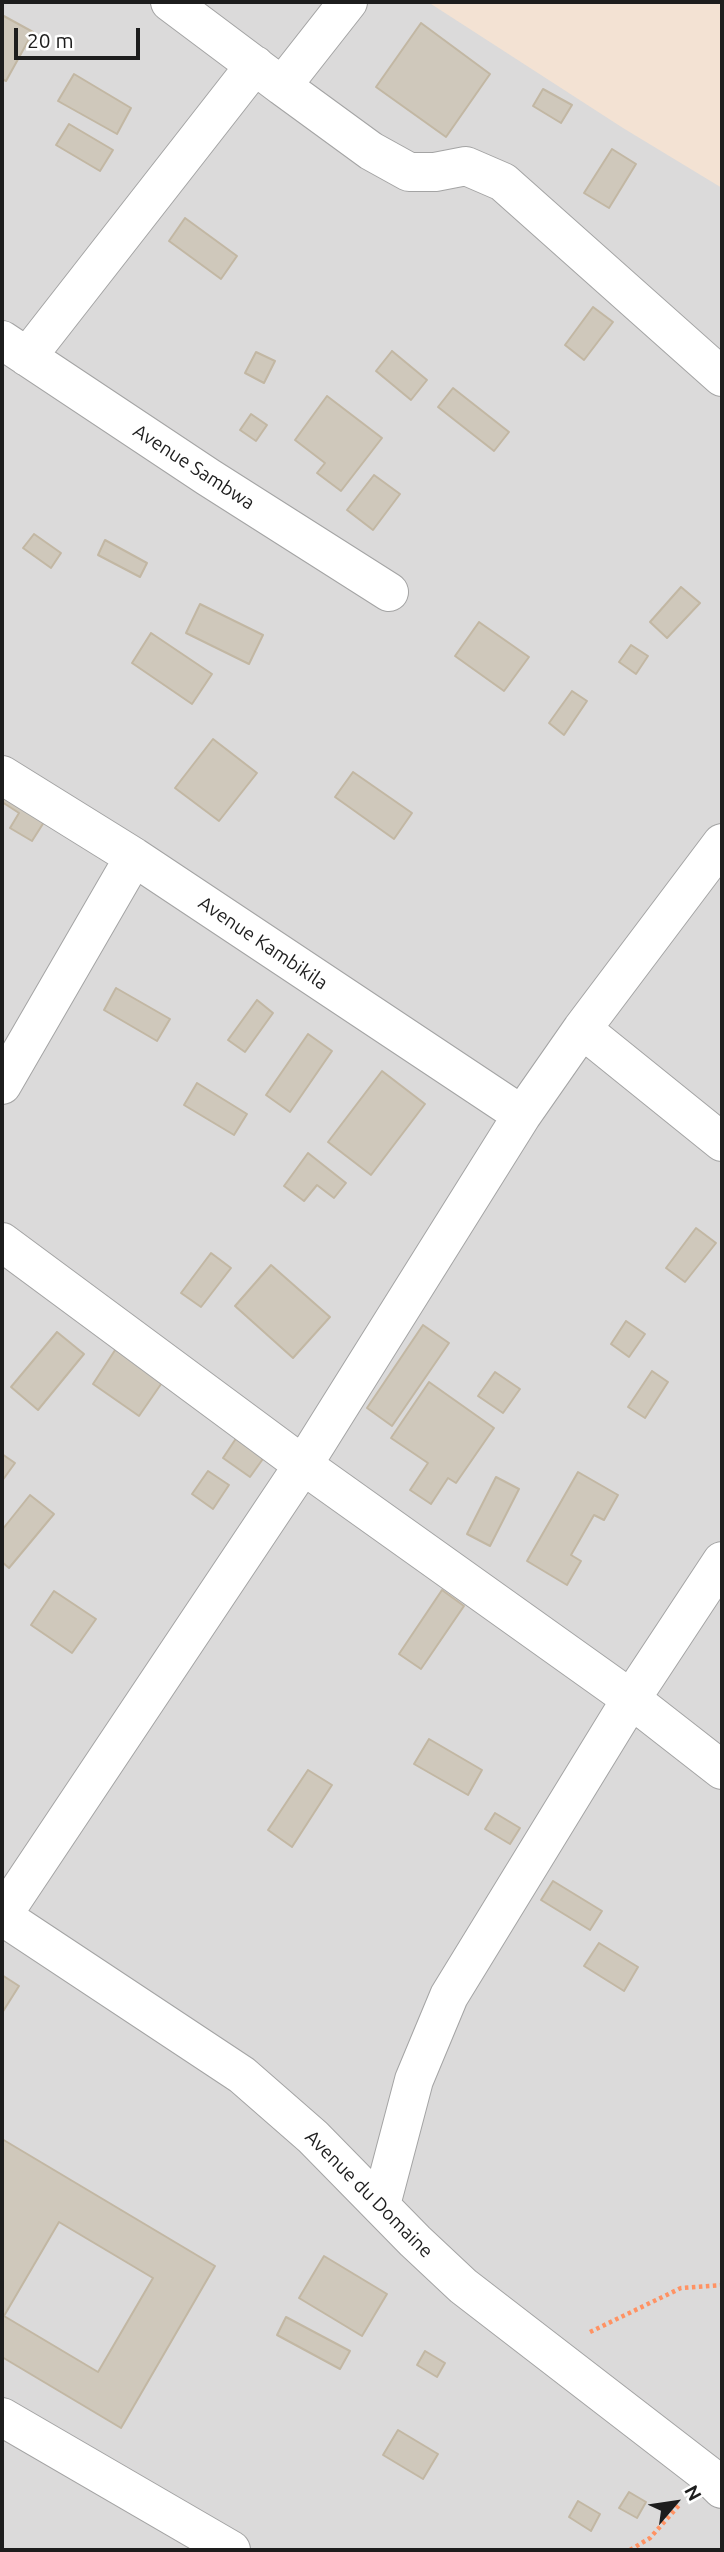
<!DOCTYPE html>
<style>
body{margin:0}
#map{position:relative;width:724px;height:2552px;overflow:hidden;background:#efede2;font-family:Ubuntu,sans-serif}
canvas{display:block}
.frame{position:absolute;inset:0;border:4px solid #1d1d1d;pointer-events:none}
.north{position:absolute;left:640px;top:2468px;width:70px;height:70px;-webkit-text-stroke:5px #fff;paint-order:stroke;rotate:61deg;font-size:19px;font-weight:700;line-height:28px;text-align:center;color:#1d1d1d}
.north::after{content:'';display:block;margin:auto;width:24px;height:32px;background:#1d1d1d;clip-path:polygon(50% 0,100% 100%,50% 72%,0 100%)}
.scale{position:absolute;left:14px;top:28px;width:126px;height:32px;box-sizing:border-box;border:4px solid #1d1d1d;border-top:0;padding-left:9px;font-size:21px;line-height:24px;white-space:nowrap;color:#1d1d1d;-webkit-text-stroke:5px #fff;paint-order:stroke}
</style>
<div id="map">
<canvas width="724" height="2552"></canvas>
<div class="frame"></div>
<div class="north">N</div>
<div class="scale">20 m</div>
</div>
<script>
const ctx = document.querySelector('canvas').getContext('2d');
ctx.lineJoin = 'round';
function paint(path, color) { ctx.fillStyle = color; ctx.fill(path, 'evenodd'); }
const poly = rows => new Path2D(rows.map(r => 'M' + r).join(''));
function trace(path, color, width, dash) { ctx.strokeStyle = color; ctx.lineWidth = width; ctx.lineCap = dash ? 'butt' : 'round'; ctx.setLineDash(dash || []); ctx.stroke(path); }
function drawText(font, color, halo, rows, align = 'center') {
  ctx.font = font + ' Ubuntu,sans-serif'; ctx.lineWidth = 7; ctx.setLineDash([]); ctx.textBaseline = 'middle'; ctx.strokeStyle = halo; ctx.fillStyle = color; for (const [text, x, y, turn = 0] of rows) {
    ctx.save(); ctx.translate(x, y); ctx.rotate((+turn || 0) * Math.PI / 180); ctx.textAlign = isNaN(turn) ? turn : align; if (halo) ctx.strokeText(text, 0, 0); ctx.fillText(text, 0, 0); ctx.restore();
  }
}
paint(poly([
 [2,2,722,2,722,2550,2,2550]
]), '#dbdada');
paint(poly([
 [428,2,722,2,722,188,623,128]
]), '#f3e2d3');
const building = poly([
 [2,15,33,32,6,81,2,79,2,15],
 [421,23,490,74,446,137,376,87,421,23],
 [74,74,131,108,117,134,58,101,74,74],
 [543,89,572,105,561,123,533,106,543,89],
 [69,124,113,150,100,171,56,145,69,124],
 [612,149,636,164,609,208,584,193,612,149],
 [185,218,237,256,221,279,169,241,185,218],
 [593,307,613,322,584,360,565,345,593,307],
 [392,351,427,380,411,400,376,371,392,351],
 [256,352,275,361,264,383,245,373,256,352],
 [453,388,509,432,494,451,438,407,453,388],
 [327,396,382,438,341,491,317,473,325,463,295,440,327,396],
 [251,414,267,425,256,441,240,430,251,414],
 [374,475,400,494,373,530,347,510,374,475],
 [34,534,61,553,51,568,23,548,34,534],
 [105,540,147,563,140,577,98,555,105,540],
 [681,587,700,603,667,638,650,622,681,587],
 [200,604,263,635,249,664,186,633,200,604],
 [479,622,529,657,504,691,455,656,479,622],
 [151,633,212,674,192,704,132,663,151,633],
 [631,645,648,656,636,674,619,662,631,645],
 [572,691,587,701,564,735,549,723,572,691],
 [213,739,257,773,219,821,175,788,213,739],
 [353,772,412,813,394,839,335,797,353,772],
 [2,775,53,808,32,841,10,828,19,813,2,802,2,775],
 [116,988,170,1019,157,1041,104,1010,116,988],
 [257,1000,273,1013,245,1052,228,1040,257,1000],
 [308,1034,332,1051,290,1112,266,1095,308,1034],
 [382,1071,425,1104,371,1175,328,1142,382,1071],
 [197,1083,247,1114,234,1135,184,1105,197,1083],
 [308,1153,346,1183,334,1198,317,1185,304,1201,284,1186,308,1153],
 [696,1228,716,1243,685,1282,666,1268,696,1228],
 [211,1253,231,1268,201,1307,181,1293,211,1253],
 [271,1265,330,1317,293,1358,235,1306,271,1265],
 [626,1321,645,1334,629,1357,611,1344,626,1321],
 [423,1325,449,1343,392,1426,367,1408,423,1325],
 [57,1332,84,1354,38,1410,11,1387,57,1332],
 [121,1341,168,1374,139,1416,93,1384,121,1341],
 [652,1371,668,1382,645,1418,628,1407,652,1371],
 [495,1372,520,1389,503,1413,478,1396,495,1372],
 [429,1382,494,1428,456,1483,448,1478,431,1504,410,1490,428,1463,391,1438,429,1382],
 [237,1437,265,1456,250,1477,223,1458,237,1437],
 [2,1454,15,1463,2,1481,2,1454],
 [208,1471,229,1485,213,1509,192,1494,208,1471],
 [578,1472,618,1495,604,1520,594,1515,571,1555,581,1561,567,1585,527,1561,578,1472],
 [496,1477,519,1489,490,1546,467,1534,496,1477],
 [30,1495,54,1514,9,1568,2,1562,2,1530,30,1495],
 [442,1590,464,1606,421,1669,399,1654,442,1590],
 [54,1591,96,1619,72,1653,31,1625,54,1591],
 [429,1739,482,1770,468,1795,414,1764,429,1739],
 [308,1770,332,1785,292,1847,268,1830,308,1770],
 [495,1813,520,1828,510,1844,485,1829,495,1813],
 [553,1881,602,1911,590,1930,541,1900,553,1881],
 [599,1943,638,1967,624,1991,584,1966,599,1943],
 [2,1975,19,1986,2,2013,2,1975],
 [2,2139,215,2266,121,2428,2,2357,2,2139],
 [59,2222,153,2278,98,2372,4,2316,59,2222],
 [324,2256,387,2294,362,2336,299,2298,324,2256],
 [286,2317,350,2351,340,2369,277,2335,286,2317],
 [425,2351,445,2363,437,2377,417,2365,425,2351],
 [398,2430,438,2454,423,2479,383,2455,398,2430],
 [629,2492,646,2502,637,2518,619,2508,629,2492],
 [578,2501,600,2514,591,2531,569,2517,578,2501]
]);
paint(building, '#cfc8bb');
trace(building, '#c2b7a3', 2);
const street = poly([
 [170,2,282,86,348,2],
 [282,86,371,151,409,172,435,172,466,166,503,182,722,377],
 [2,340,208,477,389,592],
 [27,357,255,65],
 [2,775,134,857,522,1115],
 [582,1029,722,1142],
 [2,1085,134,857],
 [2,1242,303,1465,631,1699,722,1770],
 [2,1916,303,1465,522,1115,582,1029,722,843],
 [2,1916,242,2075,313,2137,415,2241,463,2286,708,2475,722,2489],
 [381,2205,414,2080,449,1996,631,1699,722,1561],
 [2,2417,231,2550]
]);
trace(street, '#a4a4a4', 40);
trace(poly([
 [590,2332,681,2288,722,2285],
 [630,2550,650,2538,681,2503]
]), '#ff9263', 4.5, [3.5, 3.5]);
trace(street, '#fff', 38);
drawText('19px', '#1d1d1d', '#fff', [
 ["Avenue Sambwa",194,467,33],
 ["Avenue Kambikila",263,943,34],
 ["Avenue du Domaine",369,2194,45]
]);
</script>
